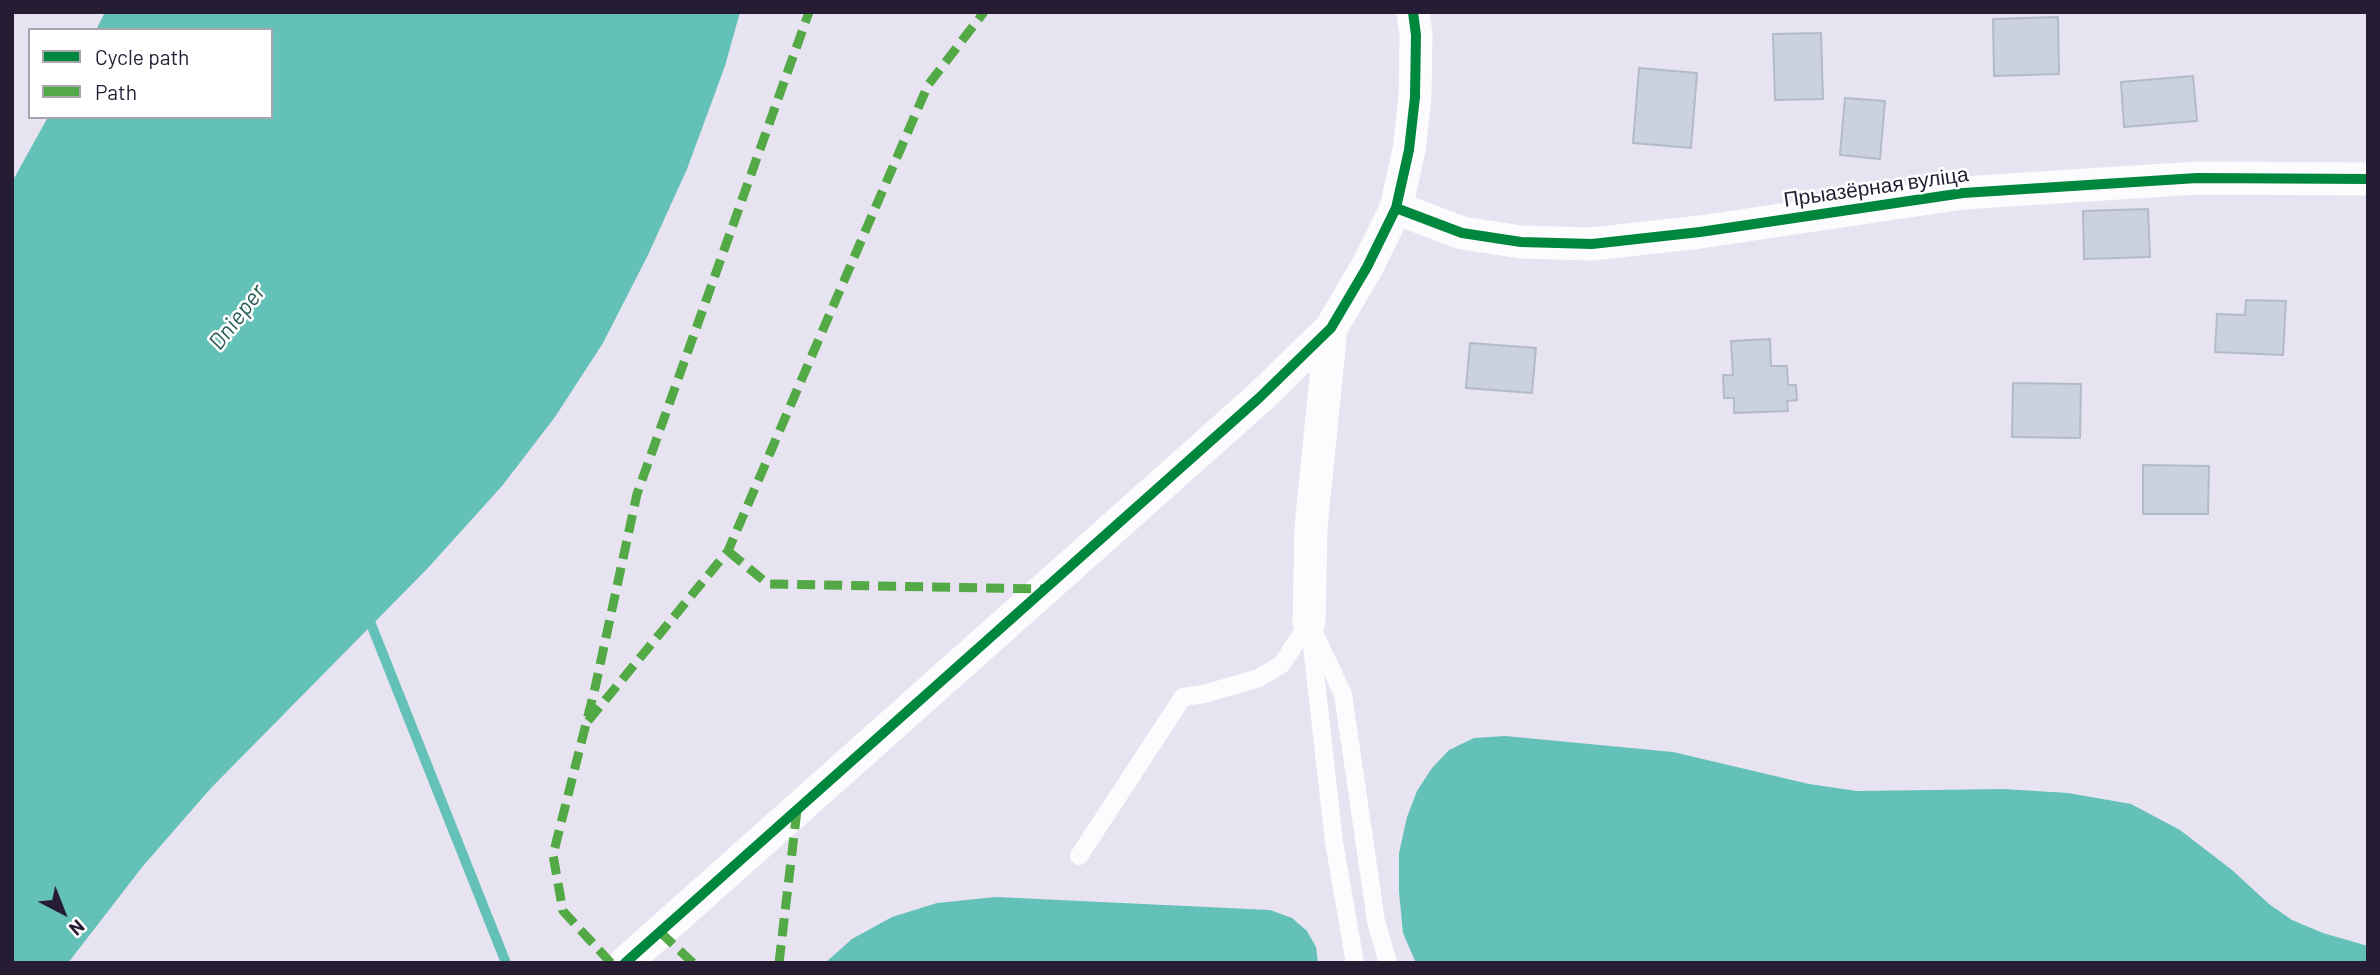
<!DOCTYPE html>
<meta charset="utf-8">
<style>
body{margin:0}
#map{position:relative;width:2380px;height:975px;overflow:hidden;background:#e8e3f1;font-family:Barlow,sans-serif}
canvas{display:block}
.frame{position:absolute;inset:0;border:14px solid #261d35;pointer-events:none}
.legend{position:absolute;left:28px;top:28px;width:245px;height:91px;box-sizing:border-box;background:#fff;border:2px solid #a8a5ae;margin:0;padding:9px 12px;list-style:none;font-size:21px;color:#261d35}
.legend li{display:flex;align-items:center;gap:14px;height:35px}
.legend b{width:35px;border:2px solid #a8a5ae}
.north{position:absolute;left:28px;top:877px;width:70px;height:70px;-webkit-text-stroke:5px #fff;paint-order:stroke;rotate:138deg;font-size:19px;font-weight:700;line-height:28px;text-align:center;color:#261d35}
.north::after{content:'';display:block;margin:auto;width:24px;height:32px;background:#261d35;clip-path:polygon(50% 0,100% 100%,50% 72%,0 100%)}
</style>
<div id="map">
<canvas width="2380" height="975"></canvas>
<div class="frame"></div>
<ul class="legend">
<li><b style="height:9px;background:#00873e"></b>Cycle path</li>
<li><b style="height:9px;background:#53a945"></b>Path</li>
</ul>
<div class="north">N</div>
</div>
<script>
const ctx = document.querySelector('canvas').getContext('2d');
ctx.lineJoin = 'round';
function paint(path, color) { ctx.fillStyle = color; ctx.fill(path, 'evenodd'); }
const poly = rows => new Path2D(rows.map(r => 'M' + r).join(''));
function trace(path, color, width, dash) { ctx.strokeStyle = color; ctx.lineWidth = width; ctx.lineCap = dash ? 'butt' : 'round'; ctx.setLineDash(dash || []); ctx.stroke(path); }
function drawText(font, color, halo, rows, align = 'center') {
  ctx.font = font + ' Barlow,sans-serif'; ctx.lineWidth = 5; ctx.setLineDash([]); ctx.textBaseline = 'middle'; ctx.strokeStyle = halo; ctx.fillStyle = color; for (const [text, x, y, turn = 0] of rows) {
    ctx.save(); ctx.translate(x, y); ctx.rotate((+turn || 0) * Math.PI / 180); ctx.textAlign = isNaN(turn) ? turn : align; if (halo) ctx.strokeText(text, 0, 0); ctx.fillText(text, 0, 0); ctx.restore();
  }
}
paint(poly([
 [105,12,740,12,725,66,687,169,648,255,603,343,555,417,502,486,427,569,211,788,143,866,68,963,12,963,12,182,48,117,271,117,271,30,96,30],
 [1505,736,1673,752,1809,784,1857,791,2004,789,2068,793,2131,804,2180,830,2232,870,2269,904,2292,920,2323,933,2368,946,2368,963,1416,963,1403,933,1399,892,1399,853,1407,817,1417,791,1432,768,1449,750,1474,738],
 [996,897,1270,910,1292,918,1307,931,1316,947,1318,962,825,963,852,939,892,917,937,903]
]), '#64c1b8');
trace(poly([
 [367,614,506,963]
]), '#64c1b8', 10);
const building = poly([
 [2058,17,2059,74,1994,76,1993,19,2058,17],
 [1821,33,1823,99,1775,100,1773,34,1821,33],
 [1639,68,1697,73,1691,148,1633,143,1639,68],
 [2193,76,2197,121,2124,127,2121,82,2193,76],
 [1845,98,1885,101,1880,159,1840,155,1845,98],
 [2148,209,2150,257,2084,259,2083,211,2148,209],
 [2246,300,2286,301,2283,355,2215,352,2217,314,2245,315,2246,300],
 [1770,339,1771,366,1787,366,1788,385,1796,385,1797,400,1787,401,1788,411,1734,413,1734,398,1724,398,1723,375,1733,375,1731,341,1770,339],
 [1470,343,1536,348,1532,393,1466,388,1470,343],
 [2013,383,2081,384,2080,438,2012,437,2013,383],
 [2143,465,2209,466,2208,514,2143,514,2143,465]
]);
paint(building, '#cbd1df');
trace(building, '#b2bbca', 2);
trace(poly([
 [1309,622,1343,694,1376,921,1388,963],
 [1311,637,1334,842,1355,963],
 [1079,856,1183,697,1204,694,1259,678,1282,664,1309,622]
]), '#fcfbfd', 18);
trace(poly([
 [1396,208,1462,233,1521,242,1592,244,1700,232,1963,193,2197,178,2368,179],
 [1309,622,1311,527,1331,328],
 [625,963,1259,398,1331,328,1367,267,1396,208,1409,150,1415,97,1416,35,1413,12]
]), '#fcfbfd', 33);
trace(poly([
 [728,551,768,584,1044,589],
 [588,721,728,551,928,85,984,12],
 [660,932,693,963],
 [611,963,563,911,553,855,595,688,637,494,809,12],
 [779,963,797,810]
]), '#53a945', 9, [18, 9]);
trace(poly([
 [1396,208,1462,233,1521,242,1592,244,1700,232,1963,193,2197,178,2368,179],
 [625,963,1259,398,1331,328,1367,267,1396,208,1409,150,1415,97,1416,35,1413,12]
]), '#00873e', 10);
drawText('21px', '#261d35', '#fff', [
 ["Прыазёрная вуліца",1876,187,-8]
]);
drawText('italic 23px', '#2b5f57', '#fff', [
 ["Dnieper",237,317,-52]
]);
</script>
